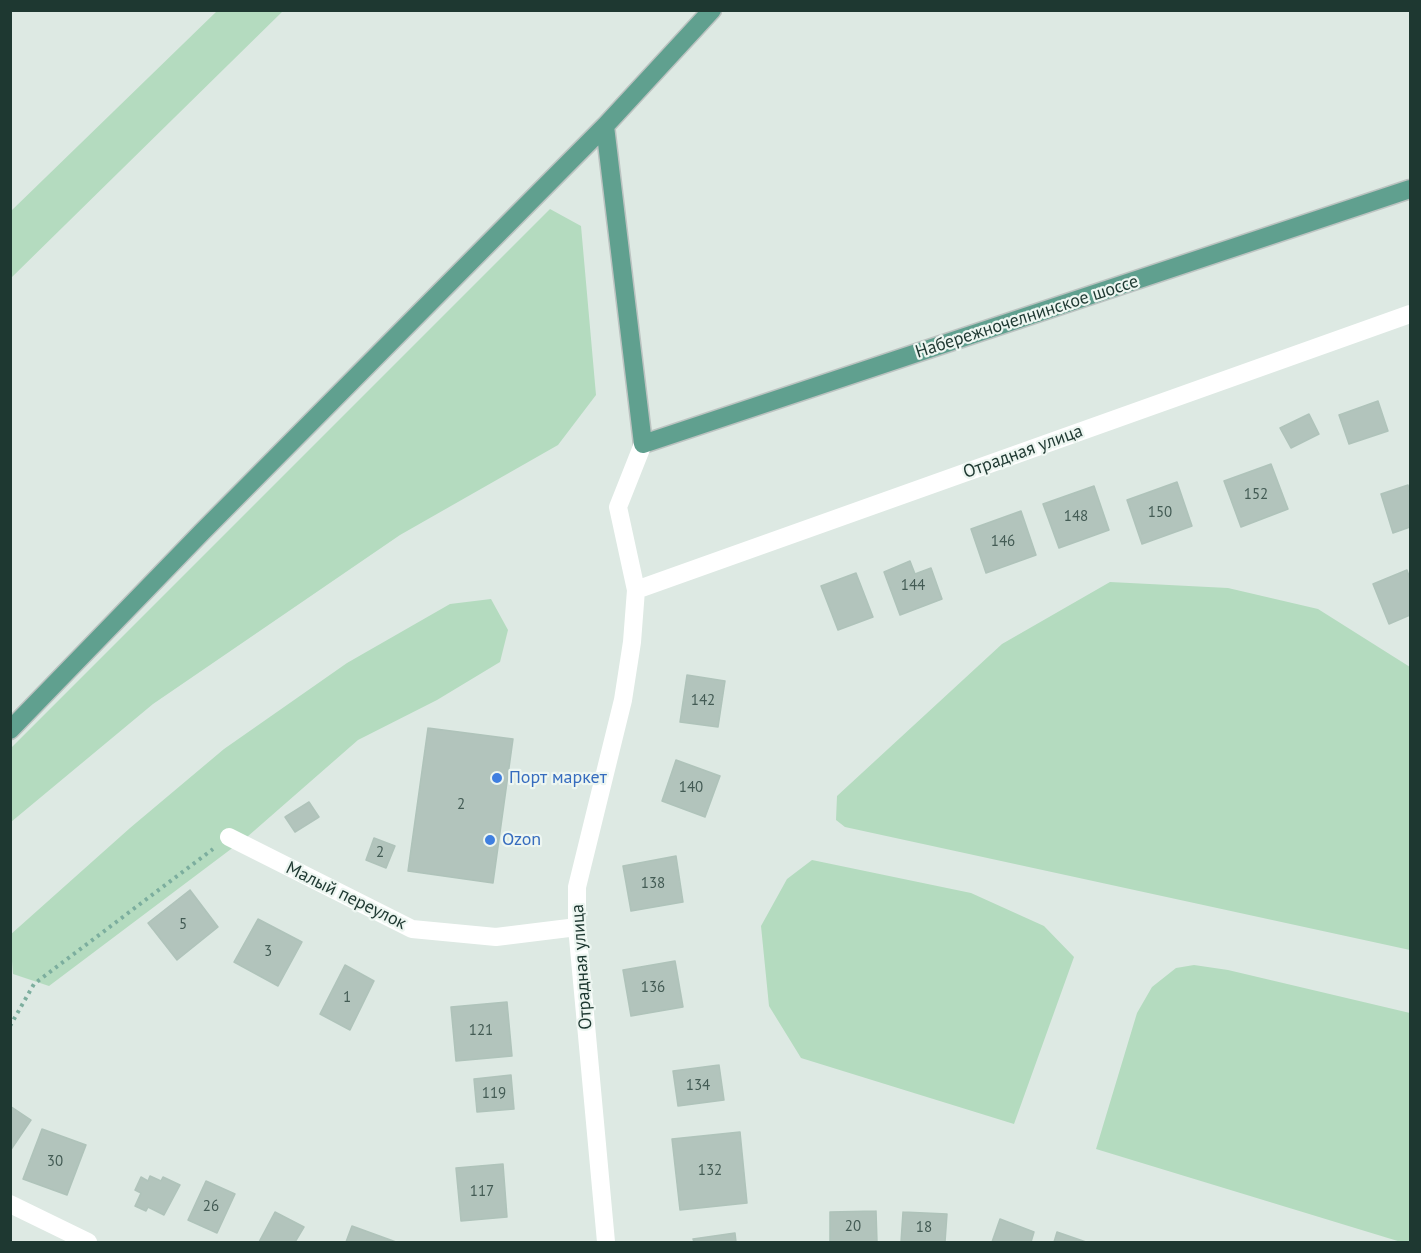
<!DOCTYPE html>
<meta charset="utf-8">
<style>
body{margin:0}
#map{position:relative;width:1421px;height:1253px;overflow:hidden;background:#dde9e3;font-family:"PT Sans",sans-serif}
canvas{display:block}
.frame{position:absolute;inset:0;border:12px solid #1e3831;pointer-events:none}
</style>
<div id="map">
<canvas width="1421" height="1253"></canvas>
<div class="frame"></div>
</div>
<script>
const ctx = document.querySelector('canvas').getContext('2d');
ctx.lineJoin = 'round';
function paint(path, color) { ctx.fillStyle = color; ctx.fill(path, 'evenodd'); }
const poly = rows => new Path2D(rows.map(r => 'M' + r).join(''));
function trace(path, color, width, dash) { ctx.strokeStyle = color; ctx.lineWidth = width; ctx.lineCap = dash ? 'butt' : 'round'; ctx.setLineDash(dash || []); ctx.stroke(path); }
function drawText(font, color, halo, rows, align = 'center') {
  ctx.font = font + ' "PT Sans",sans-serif'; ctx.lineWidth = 4.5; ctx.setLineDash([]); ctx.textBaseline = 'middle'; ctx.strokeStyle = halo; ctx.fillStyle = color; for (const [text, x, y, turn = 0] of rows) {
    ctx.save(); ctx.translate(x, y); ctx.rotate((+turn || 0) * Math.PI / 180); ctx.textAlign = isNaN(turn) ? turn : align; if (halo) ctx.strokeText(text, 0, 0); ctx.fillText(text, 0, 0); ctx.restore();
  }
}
paint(poly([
 [217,11,283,11,11,278,11,211],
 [550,209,581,226,596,395,558,445,400,535,153,704,11,822,11,748],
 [1110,582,1228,588,1318,609,1410,667,1410,950,845,827,836,820,837,796,1002,644],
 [491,599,508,630,500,662,437,700,358,740,247,837,49,986,13,974,10,935,130,828,224,749,347,663,450,604],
 [812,860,971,893,1044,926,1074,957,1014,1124,801,1058,769,1006,761,926,787,879],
 [1194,965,1228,970,1410,1013,1410,1242,1401,1242,1096,1149,1137,1013,1152,987,1176,968]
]), '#b4dbbf');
const building = poly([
 [1378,401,1388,431,1349,444,1339,415,1378,401],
 [1309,414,1319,434,1291,448,1280,428,1309,414],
 [1271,464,1288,509,1241,527,1224,481,1271,464],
 [1177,482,1192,526,1142,544,1127,500,1177,482],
 [1408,485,1410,494,1410,527,1393,533,1381,494,1408,485],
 [1094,486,1109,530,1059,548,1043,504,1094,486],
 [1021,511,1036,555,986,573,971,529,1021,511],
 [910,561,915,574,931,568,942,599,900,615,884,572,910,561],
 [1407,570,1410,579,1410,615,1389,624,1373,584,1407,570],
 [856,573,873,617,838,630,821,586,856,573],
 [687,675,725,681,718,727,680,722,687,675],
 [428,728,513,739,493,883,408,871,428,728],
 [676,760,720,776,705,817,662,801,676,760],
 [309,802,319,817,295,832,285,817,309,802],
 [374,838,395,846,386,868,366,860,374,838],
 [676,856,683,902,631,911,623,866,676,856],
 [190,890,218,927,177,960,148,923,190,890],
 [258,919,302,942,278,986,234,962,258,919],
 [675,961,683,1007,631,1016,623,970,675,961],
 [345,965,374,981,350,1030,320,1014,345,965],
 [507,1002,512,1056,456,1061,451,1007,507,1002],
 [719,1065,724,1100,678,1106,673,1071,719,1065],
 [511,1075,514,1109,477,1112,474,1079,511,1075],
 [10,1106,31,1120,10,1151,10,1106],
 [42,1129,86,1145,67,1195,23,1179,42,1129],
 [740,1132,747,1203,680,1210,672,1139,740,1132],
 [503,1164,507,1217,461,1221,456,1168,503,1164],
 [150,1176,161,1181,163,1177,180,1185,164,1215,148,1207,146,1211,135,1206,141,1193,135,1190,141,1177,148,1181,150,1176],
 [206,1181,235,1194,217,1233,188,1220,206,1181],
 [876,1211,877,1242,830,1242,830,1212,876,1211],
 [275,1212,304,1227,295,1242,259,1242,275,1212],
 [903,1212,947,1214,945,1242,901,1242,903,1212],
 [1000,1219,1034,1232,1031,1242,992,1242,1000,1219],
 [352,1226,396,1242,346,1242,352,1226],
 [1057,1232,1086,1242,1054,1242,1057,1232],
 [735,1233,736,1242,694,1242,693,1239,735,1233]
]);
paint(building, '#b2c4bc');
trace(building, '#afc3ba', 1.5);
const major = poly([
 [605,126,643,444,1410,189],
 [10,730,202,532,605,126,712,10]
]);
trace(major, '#bcc3c1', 21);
trace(poly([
 [10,1026,34,984,213,849]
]), '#7cae9e', 4, [3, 4.5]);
trace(poly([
 [636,590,1410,314],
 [229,837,412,929,496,937,577,927],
 [10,1204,88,1242],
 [606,1242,577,927,577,887,623,700,632,642,636,590,618,507,643,444]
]), '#fff', 18);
trace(major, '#60a08f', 18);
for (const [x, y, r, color] of [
 [497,778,6,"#3f7fe0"],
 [490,840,6,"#3f7fe0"]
]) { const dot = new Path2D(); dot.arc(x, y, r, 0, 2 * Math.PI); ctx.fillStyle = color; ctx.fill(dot); trace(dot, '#edf6f1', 2); }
drawText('15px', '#435b54', null, [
 ["152",1256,495],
 ["150",1160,513],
 ["148",1076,517],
 ["146",1003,542],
 ["144",913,586],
 ["142",703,701],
 ["140",691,788],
 ["2",461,805],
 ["2",380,853],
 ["138",653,884],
 ["5",183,925],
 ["3",268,952],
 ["136",653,988],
 ["1",347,998],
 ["121",481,1031],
 ["134",698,1086],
 ["119",494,1094],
 ["30",55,1162],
 ["132",710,1171],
 ["117",482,1192],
 ["26",211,1207],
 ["20",853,1227],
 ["18",924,1228]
]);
drawText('18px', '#1e3831', '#edf6f1', [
 ["Набережночелнинское шоссе",1027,317,-18],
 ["Отрадная улица",1023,452,-20],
 ["Малый переулок",346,896,26],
 ["Отрадная улица",582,967,-94]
]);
drawText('18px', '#366cbe', '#edf6f1', [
 ["Порт маркет",509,778],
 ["Ozon",502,840]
], 'left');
</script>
